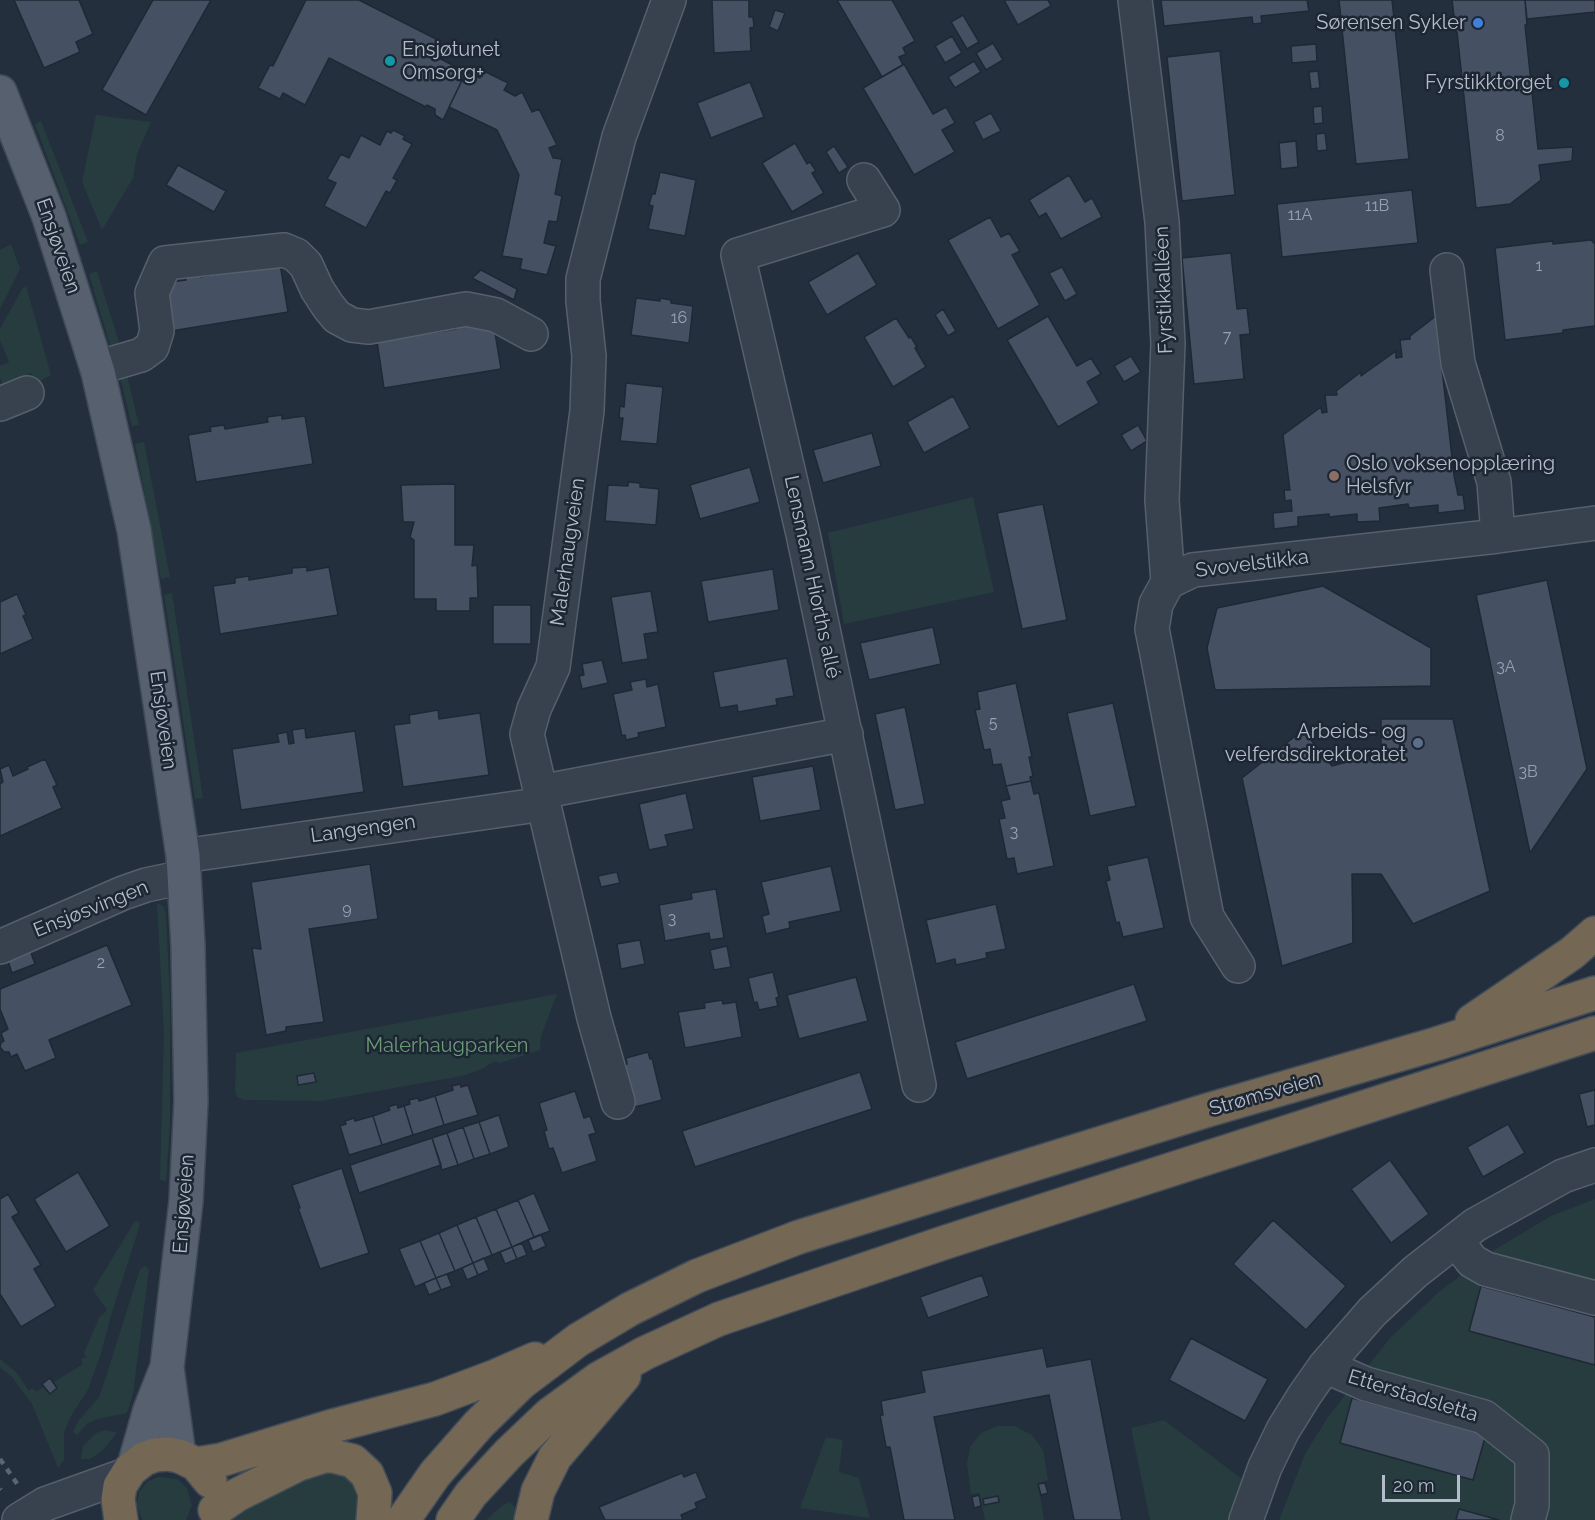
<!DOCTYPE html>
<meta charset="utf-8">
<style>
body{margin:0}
#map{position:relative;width:1595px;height:1520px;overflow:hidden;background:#242f3e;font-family:Raleway,sans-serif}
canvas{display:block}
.scale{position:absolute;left:1382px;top:1475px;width:78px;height:27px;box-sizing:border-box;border:3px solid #b4bcc9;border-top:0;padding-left:8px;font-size:18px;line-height:21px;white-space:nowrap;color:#b4bcc9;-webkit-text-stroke:4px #1d2633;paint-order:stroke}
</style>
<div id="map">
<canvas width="1595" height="1520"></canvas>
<div class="scale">20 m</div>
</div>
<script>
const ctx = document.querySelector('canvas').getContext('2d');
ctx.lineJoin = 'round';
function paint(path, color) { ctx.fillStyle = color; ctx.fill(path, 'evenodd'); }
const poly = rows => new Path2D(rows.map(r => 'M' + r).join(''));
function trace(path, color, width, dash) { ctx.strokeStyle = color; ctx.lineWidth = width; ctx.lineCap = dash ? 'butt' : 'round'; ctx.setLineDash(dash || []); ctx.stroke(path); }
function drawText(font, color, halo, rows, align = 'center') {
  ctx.font = font + ' Raleway,sans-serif'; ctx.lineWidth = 5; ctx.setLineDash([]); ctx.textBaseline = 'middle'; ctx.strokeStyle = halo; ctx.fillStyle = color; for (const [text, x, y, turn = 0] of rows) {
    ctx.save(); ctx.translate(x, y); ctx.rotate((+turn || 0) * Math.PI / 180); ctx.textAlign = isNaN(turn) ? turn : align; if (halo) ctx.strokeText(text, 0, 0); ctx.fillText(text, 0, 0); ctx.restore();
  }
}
paint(poly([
 [96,115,151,122,137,154,133,178,102,230,82,182],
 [41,121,88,242,80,245,35,124],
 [11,244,20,269,0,309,0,250],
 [97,271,121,349,112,352,89,274],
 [26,286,51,375,36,383,31,373,3,386,0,378,0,366,9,362,0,340,0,329,22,289],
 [125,367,139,425,132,426,118,369],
 [144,442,170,577,161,579,135,444],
 [973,497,994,592,844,624,828,533],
 [172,593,203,798,195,799,164,595],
 [157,903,163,906,166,913,170,1001,170,1125,166,1181,160,1180,164,1034],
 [557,994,541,1036,540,1050,500,1063,495,1061,482,1069,462,1076,321,1101,244,1100,237,1097,235,1091,236,1053],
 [1595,1199,1595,1520,1279,1520,1305,1454,1328,1417,1390,1338,1440,1291,1494,1250,1551,1216],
 [135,1221,140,1222,138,1231,112,1312,101,1353,88,1390,72,1414,64,1432,64,1460,58,1468,32,1404,12,1377,0,1367,0,1359,16,1372,29,1391,32,1388,36,1392,43,1387,49,1394,57,1388,54,1382,83,1364,81,1359,86,1357,84,1353,99,1318,107,1310,93,1290],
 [145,1266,149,1269,133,1394,127,1413,97,1419,87,1424,77,1435,73,1432,79,1420,99,1397,104,1383,140,1269],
 [1164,1420,1242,1479,1229,1520,1150,1520,1131,1428],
 [998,1426,1014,1426,1032,1435,1043,1450,1048,1480,1038,1483,1044,1520,985,1520,979,1493,971,1494,967,1464,970,1447,981,1433],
 [106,1430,117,1433,102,1451,90,1459,81,1459,83,1446,96,1433],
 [826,1437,843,1440,839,1472,859,1478,870,1518,800,1508],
 [336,1469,347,1477,354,1487,359,1501,355,1520,232,1520,252,1500,285,1480],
 [158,1477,177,1479,187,1488,192,1505,186,1520,143,1520,141,1517,137,1505,139,1492,147,1482],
 [510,1502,515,1508,515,1520,486,1520,503,1505]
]), '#263c3f');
const building = poly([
 [14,0,79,0,93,34,76,42,80,52,44,68,14,0],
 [153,0,211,0,146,115,102,90,153,0],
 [306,0,359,0,438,40,431,54,466,72,443,120,435,115,435,109,427,105,426,107,329,58,305,105,283,93,280,99,258,88,270,65,273,66,306,0],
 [712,0,749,0,749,17,753,17,754,27,750,28,751,51,714,53,712,0],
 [837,0,892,0,915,41,903,48,906,54,899,57,903,65,882,77,837,0],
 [1004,0,1048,0,1051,6,1018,25,1004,0],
 [1161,0,1307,0,1309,11,1261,16,1262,23,1253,24,1252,17,1164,26,1161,0],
 [1339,0,1392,0,1409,159,1356,164,1339,0],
 [1452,0,1525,0,1527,25,1525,25,1538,149,1573,147,1572,161,1539,165,1541,180,1510,204,1476,208,1457,32,1456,32,1452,0],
 [1525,0,1595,0,1595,12,1527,19,1525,0],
 [775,10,785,13,778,31,769,27,775,10],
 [963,15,979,42,967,49,951,22,963,15],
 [952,36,962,53,945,63,935,46,952,36],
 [993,43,1003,60,986,70,976,53,993,43],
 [1316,44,1317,61,1292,63,1291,46,1316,44],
 [1220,51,1235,195,1182,201,1167,57,1220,51],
 [974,61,981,72,955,88,948,77,974,61],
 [904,64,933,114,946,107,955,123,942,130,955,152,914,175,863,88,904,64],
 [484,71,508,83,504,90,515,96,522,92,532,112,539,109,557,145,549,148,553,158,562,159,555,194,562,196,557,222,549,221,544,243,556,246,547,275,520,269,522,259,502,256,519,175,497,130,449,107,466,72,480,78,484,71],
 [1318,71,1320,88,1311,89,1309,72,1318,71],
 [750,82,764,117,711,138,697,103,750,82],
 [1322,106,1323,123,1314,124,1313,107,1322,106],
 [991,113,1001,131,983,140,974,122,991,113],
 [393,130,405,136,403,139,412,144,393,178,397,180,390,193,386,191,366,228,324,206,336,183,327,179,341,154,349,158,361,135,380,145,387,131,391,133,393,130],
 [1325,133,1327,150,1317,151,1316,134,1325,133],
 [1296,141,1298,167,1281,169,1279,143,1296,141],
 [795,143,807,164,810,162,816,171,812,173,824,193,792,212,762,163,795,143],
 [834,146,848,167,839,173,826,152,834,146],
 [178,165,226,191,214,212,166,185,178,165],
 [660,172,696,180,685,236,648,229,653,206,649,205,652,194,655,194,660,172],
 [1069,175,1085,202,1092,198,1102,217,1061,239,1046,213,1039,217,1029,200,1069,175],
 [1412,190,1418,243,1282,257,1277,204,1412,190],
 [990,217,1001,237,1009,233,1020,251,1012,255,1040,305,998,329,948,240,990,217],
 [1591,240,1595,244,1595,326,1563,330,1563,333,1505,340,1495,248,1553,241,1553,244,1591,240],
 [858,253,877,285,827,315,808,282,858,253],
 [1231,253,1237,309,1247,308,1250,334,1240,335,1244,379,1194,384,1182,258,1231,253],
 [280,264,288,312,171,331,163,283,186,280,186,277,200,275,200,277,280,264],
 [1062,267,1077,294,1065,301,1049,273,1062,267],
 [481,270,517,289,514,300,472,278,481,270],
 [636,298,660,301,660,298,671,300,671,303,693,306,689,343,631,335,636,298],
 [943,309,956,331,948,336,935,315,943,309],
 [1048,316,1077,366,1091,358,1101,374,1087,382,1099,403,1058,427,1007,340,1048,316],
 [1436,316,1454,475,1458,495,1463,495,1465,510,1438,513,1438,505,1409,508,1408,504,1379,508,1380,521,1357,522,1357,514,1329,517,1329,514,1298,517,1298,526,1274,529,1273,513,1292,511,1291,500,1285,501,1284,490,1290,490,1283,435,1321,407,1322,413,1327,412,1325,395,1337,395,1336,391,1361,372,1361,376,1396,351,1396,358,1402,357,1400,340,1410,339,1410,336,1436,316],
 [896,318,909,338,911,337,917,347,915,348,926,367,893,387,864,337,896,318],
 [493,321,501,369,384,388,377,341,456,329,456,325,493,321],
 [1131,356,1141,372,1124,382,1114,366,1131,356],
 [626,383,663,387,657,444,620,441,623,418,619,418,620,406,624,407,626,383],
 [953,396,970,428,924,453,907,422,953,396],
 [282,415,282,419,305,416,313,464,196,482,188,435,211,431,210,427,224,425,225,429,268,422,267,417,282,415],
 [1138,425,1147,441,1131,451,1121,435,1138,425],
 [872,433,881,466,823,483,813,450,872,433],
 [750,467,760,502,700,519,690,485,750,467],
 [628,482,640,483,640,487,659,489,656,525,605,521,608,485,628,486,628,482],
 [455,484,455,545,474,545,472,566,477,565,478,598,470,598,470,611,436,611,436,599,414,599,414,540,410,537,414,522,403,522,401,485,455,484],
 [1043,504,1067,620,1022,629,997,513,1043,504],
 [307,567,307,571,329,567,338,615,220,634,213,586,235,583,235,578,249,576,249,580,292,573,292,568,307,567],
 [773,569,779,610,708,622,701,581,773,569],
 [1547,580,1587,769,1530,853,1476,595,1547,580],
 [1323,586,1431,648,1431,686,1215,690,1207,648,1217,608,1323,586],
 [651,591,658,632,644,634,648,659,622,663,611,597,651,591],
 [17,594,26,615,23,616,33,639,0,654,0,602,17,594],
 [493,605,531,605,531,644,493,644,493,605],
 [933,627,941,664,869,680,860,643,933,627],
 [787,658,794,696,776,699,777,705,738,712,737,705,720,708,713,672,787,658],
 [602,660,608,683,582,689,579,676,584,675,582,664,602,660],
 [646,679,647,687,658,684,666,727,638,733,639,737,626,740,625,735,622,736,613,694,632,690,630,682,646,679],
 [1016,683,1032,757,1029,757,1033,776,1030,777,1031,781,1006,786,1001,764,993,765,990,749,984,750,975,710,980,709,977,692,1016,683],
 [1113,703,1136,806,1090,816,1067,713,1113,703],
 [905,707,925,804,895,810,875,714,905,707],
 [438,710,439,719,480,713,489,775,403,787,394,725,410,723,409,715,438,710],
 [1381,719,1453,719,1490,891,1413,924,1381,874,1352,874,1353,943,1282,966,1242,778,1303,730,1332,766,1381,752,1381,719],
 [305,728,306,738,355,731,364,792,241,810,232,749,279,742,277,734,287,732,289,744,294,743,292,730,305,728],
 [45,759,57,785,53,787,62,808,0,836,0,784,3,782,0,769,9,765,13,776,28,769,27,767,45,759],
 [813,766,821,810,760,821,752,777,813,766],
 [1031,781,1034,794,1039,793,1054,866,1017,874,1014,858,1007,859,999,819,1005,818,1001,801,1010,799,1006,786,1031,781],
 [686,793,694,829,665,835,668,846,649,850,639,804,686,793],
 [1148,857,1164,928,1123,937,1119,922,1116,923,1106,881,1110,880,1107,866,1148,857],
 [370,864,378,919,309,929,324,1022,286,1027,286,1031,266,1035,252,948,261,949,251,882,370,864],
 [831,866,841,911,789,922,790,928,766,934,762,916,769,914,761,882,831,866],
 [617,872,620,883,601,887,598,876,617,872],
 [716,889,724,938,710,940,709,933,665,941,659,905,692,899,691,893,716,889],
 [996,904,1006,949,986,953,987,958,956,965,955,959,936,964,926,920,996,904],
 [640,940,645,964,621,969,617,944,640,940],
 [107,945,132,1005,49,1040,56,1058,25,1071,17,1054,11,1057,9,1052,4,1052,0,1047,1,1043,4,1041,1,1033,8,1029,0,1009,0,989,107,945],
 [727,946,731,967,714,970,710,950,727,946],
 [30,950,35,964,12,973,7,958,30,950],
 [773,972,779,997,776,998,778,1006,759,1010,757,1002,754,1003,748,978,773,972],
 [856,977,868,1021,799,1039,787,995,856,977],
 [1134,984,1147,1021,967,1079,955,1042,1134,984],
 [722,1000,723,1004,736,1002,742,1037,685,1048,678,1012,705,1008,704,1003,722,1000],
 [648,1052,650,1059,652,1058,662,1100,635,1107,625,1065,627,1064,626,1058,648,1052],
 [860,1072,872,1109,695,1167,682,1131,860,1072],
 [314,1073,316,1082,298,1085,297,1076,314,1073],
 [460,1084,461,1087,468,1085,478,1115,444,1125,435,1096,453,1090,452,1086,460,1084],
 [1595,1090,1595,1125,1587,1127,1579,1094,1595,1090],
 [575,1091,584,1118,590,1116,596,1133,589,1135,597,1161,562,1173,553,1148,549,1149,544,1131,547,1130,539,1103,575,1091],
 [435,1096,444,1125,413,1135,404,1106,410,1104,409,1100,418,1098,419,1101,435,1096],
 [397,1104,398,1108,404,1106,413,1135,382,1145,373,1116,390,1110,388,1107,397,1104],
 [499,1115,509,1147,490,1154,479,1122,499,1115],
 [373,1116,382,1145,349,1155,340,1126,346,1124,345,1121,354,1118,355,1121,373,1116],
 [479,1122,490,1154,474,1159,463,1127,479,1122],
 [1508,1124,1525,1153,1483,1177,1467,1147,1508,1124],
 [463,1127,474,1159,458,1165,447,1133,463,1127],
 [447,1133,458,1165,442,1170,432,1138,447,1133],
 [432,1138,441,1165,359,1193,350,1165,432,1138],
 [1390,1160,1429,1214,1391,1243,1351,1189,1390,1160],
 [342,1168,369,1253,320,1269,298,1208,300,1208,292,1185,342,1168],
 [78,1172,110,1226,66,1252,34,1199,78,1172],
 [534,1193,550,1231,534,1237,518,1200,534,1193],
 [8,1194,19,1213,12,1217,41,1265,34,1269,56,1306,21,1327,0,1294,0,1199,8,1194],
 [518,1200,534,1237,512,1247,496,1209,518,1200],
 [496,1209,512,1247,492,1255,476,1217,496,1209],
 [476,1217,492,1255,473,1263,457,1225,476,1217],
 [1273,1220,1346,1286,1306,1330,1233,1264,1273,1220],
 [457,1225,473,1263,455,1271,439,1233,457,1225],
 [439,1233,455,1271,436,1278,420,1241,439,1233],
 [541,1235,546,1246,533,1252,528,1240,541,1235],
 [420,1241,436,1278,415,1287,399,1249,420,1241],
 [522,1243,527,1255,517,1259,512,1247,522,1243],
 [512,1247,517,1259,505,1264,500,1252,512,1247],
 [484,1258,489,1270,478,1275,473,1263,484,1258],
 [473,1263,478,1275,467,1280,462,1268,473,1263],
 [447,1274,452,1286,441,1290,436,1278,447,1274],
 [982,1275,989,1296,928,1318,920,1297,982,1275],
 [436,1278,441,1290,429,1295,424,1283,436,1278],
 [1481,1286,1595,1317,1595,1365,1469,1331,1481,1286],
 [1191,1338,1268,1379,1245,1421,1169,1380,1191,1338],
 [1043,1348,1047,1367,1091,1359,1122,1520,1074,1520,1049,1395,934,1417,955,1520,904,1520,890,1447,886,1447,880,1415,883,1415,881,1401,925,1392,921,1371,1043,1348],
 [50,1378,57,1388,50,1394,42,1384,50,1378],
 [1352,1398,1486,1434,1473,1480,1340,1443,1352,1398],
 [696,1472,707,1498,695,1503,697,1508,681,1515,683,1520,605,1520,599,1507,682,1473,684,1477,696,1472],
 [1045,1483,1048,1493,1041,1495,1038,1484,1045,1483],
 [979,1495,981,1506,974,1508,972,1497,979,1495],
 [998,1496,999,1502,984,1505,983,1499,998,1496],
 [1459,1509,1499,1520,1456,1520,1459,1509]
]);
paint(building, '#455162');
trace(building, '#1f2835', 1.5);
const minor = poly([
 [1135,0,1162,222,1168,344,1162,500,1168,582],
 [864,180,883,210,738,255,803,534,919,1085],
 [1447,270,1458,363,1494,482,1498,536],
 [97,368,141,355,152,347,157,331,152,293,165,263,284,250,296,255,306,265,317,289,328,306,337,317,352,325,369,327,466,309,496,315,531,334],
 [0,404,27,393],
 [540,792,846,734],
 [183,856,544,804],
 [0,947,123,893,146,885,184,877],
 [1238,966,1207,917,1157,654,1152,629,1156,604,1168,582,1193,570,1498,536,1595,523],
 [618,1102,594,1018,527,734,534,709,553,667,587,411,589,356,583,301,583,279,619,137,669,0],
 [1456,1240,1472,1261,1486,1269,1595,1298],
 [1325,1366,1366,1384,1484,1417,1532,1455,1532,1505,1528,1520],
 [19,1520,45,1504,126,1475],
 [1246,1520,1265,1467,1283,1430,1304,1396,1325,1366,1372,1312,1415,1272,1475,1225,1563,1176,1595,1165]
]);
const major = poly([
 [0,92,49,217,98,372,134,530,183,856,188,946,191,1101,186,1201,167,1367,150,1410,134,1466],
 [167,1368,179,1456]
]);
const highway = poly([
 [1472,1021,1572,953,1595,933],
 [196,1464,221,1460,329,1427,435,1399,496,1376,535,1359],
 [215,1510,237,1495,299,1464,324,1456,333,1456,353,1461,367,1474,375,1493,373,1520],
 [121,1520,118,1499,120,1486,130,1470,144,1459,155,1455,167,1454,179,1456,196,1464,210,1481],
 [403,1520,435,1474,479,1424,521,1383,578,1340,630,1309,697,1276,799,1237,1208,1110,1436,1044,1595,993],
 [453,1520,471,1494,509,1453,550,1414,598,1379,645,1353,719,1319,946,1242,1595,1033],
 [531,1520,538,1491,555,1457,624,1376]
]);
trace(minor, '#565f6c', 36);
trace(major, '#414a57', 36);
trace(highway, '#434c59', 36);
trace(minor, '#38414e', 33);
trace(major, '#56606e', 33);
trace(highway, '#746855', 33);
trace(poly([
 [0,1459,18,1485],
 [0,1489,1,1490]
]), '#5a6575', 4.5, [6, 6]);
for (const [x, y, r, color] of [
 [1478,23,6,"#3f7fe0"],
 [390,61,6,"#0f9aa8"],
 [1564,83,6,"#0f9aa8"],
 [1334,476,6,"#8d6e63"],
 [1418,743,6,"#5c6f8a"]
]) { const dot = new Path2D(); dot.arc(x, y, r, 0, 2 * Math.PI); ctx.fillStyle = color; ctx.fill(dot); trace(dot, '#1d2633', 2); }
drawText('16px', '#98a1af', null, [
 ["8",1500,136],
 ["11B",1377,206],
 ["11A",1300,215],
 ["1",1539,266],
 ["16",679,318],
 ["7",1227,337],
 ["3A",1506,667],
 ["5",993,723],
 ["3B",1528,772],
 ["3",1014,832],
 ["9",347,909],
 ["3",672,919],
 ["2",101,963]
]);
drawText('20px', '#b4bcc9', '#1d2633', [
 ["Sørensen Sykler",1466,23],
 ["Ensjøtunet",402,50,"left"],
 ["Omsorg+",402,73,"left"],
 ["Fyrstikktorget",1552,83],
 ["Oslo voksenopplæring",1346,464,"left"],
 ["Helsfyr",1346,487,"left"],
 ["Arbeids- og",1406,732],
 ["velferdsdirektoratet",1406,755]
], 'right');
drawText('20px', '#b4bcc9', '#1d2633', [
 ["Ensjøveien",58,246,71],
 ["Fyrstikkalléen",1164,290,-92],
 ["Malerhaugveien",568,552,-82],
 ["Svovelstikka",1252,564,-7],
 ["Lensmann Hiorths allé",812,577,78],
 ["Ensjøveien",163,720,82],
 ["Langengen",363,829,-8],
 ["Ensjøsvingen",91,909,-22],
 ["Strømsveien",1265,1094,-16],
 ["Ensjøveien",184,1204,-86],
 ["Etterstadsletta",1413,1396,17]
]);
drawText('20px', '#6b9a76', '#1d2633', [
 ["Malerhaugparken",447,1046]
]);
</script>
